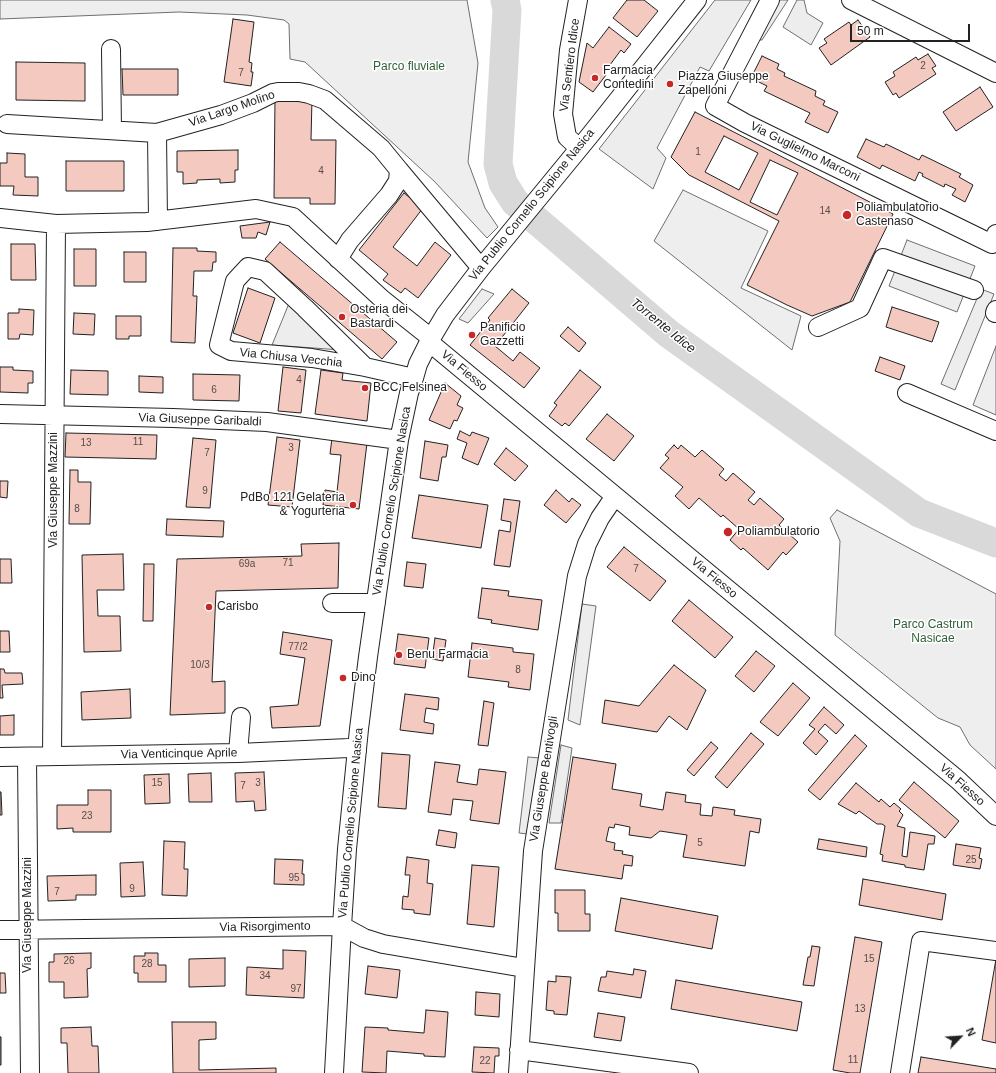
<!DOCTYPE html>
<style>
body{margin:0}
#map{position:relative;width:996px;height:1073px;overflow:hidden;background:#fff;font-family:Arial,sans-serif}
canvas{display:block}
.north{position:absolute;left:940px;top:1017px;width:40px;height:40px;-webkit-text-stroke:3px #fff;paint-order:stroke;rotate:65deg;font-size:11px;font-weight:700;line-height:16px;text-align:center;color:#222}
.north::after{content:'';display:block;margin:auto;width:14px;height:18px;background:#222;clip-path:polygon(50% 0,100% 100%,50% 72%,0 100%)}
.scale{position:absolute;left:850px;top:24px;width:120px;height:18px;box-sizing:border-box;border:2px solid #222;border-top:0;padding-left:5px;font-size:12px;line-height:14px;white-space:nowrap;color:#222;-webkit-text-stroke:3px #fff;paint-order:stroke}
</style>
<div id="map">
<canvas width="996" height="1073"></canvas>
<div class="north">N</div>
<div class="scale">50 m</div>
</div>
<script>
const ctx = document.querySelector('canvas').getContext('2d');
ctx.lineJoin = 'round';
function paint(path, color) { ctx.fillStyle = color; ctx.fill(path, 'evenodd'); }
const poly = rows => new Path2D(rows.map(r => 'M' + r).join(''));
function trace(path, color, width, dash) { ctx.strokeStyle = color; ctx.lineWidth = width; ctx.lineCap = dash ? 'butt' : 'round'; ctx.setLineDash(dash || []); ctx.stroke(path); }
function drawText(font, color, halo, rows, align = 'center') {
  ctx.font = font + ' Arial,sans-serif'; ctx.lineWidth = 3; ctx.setLineDash([]); ctx.textBaseline = 'middle'; ctx.strokeStyle = halo; ctx.fillStyle = color; for (const [text, x, y, turn = 0] of rows) {
    ctx.save(); ctx.translate(x, y); ctx.rotate((+turn || 0) * Math.PI / 180); ctx.textAlign = isNaN(turn) ? turn : align; if (halo) ctx.strokeText(text, 0, 0); ctx.fillText(text, 0, 0); ctx.restore();
  }
}
const green = poly([
 [0,0,467,0,478,63,468,162,485,208,498,227,487,238,435,182,305,62,290,59,289,24,284,20,247,15,179,12,0,19,0,0],
 [683,190,768,231,741,288,801,316,792,350,654,241,683,190],
 [996,346,996,415,973,405,996,346],
 [837,510,996,594,996,769,970,745,960,727,938,718,835,635,840,541,830,518,837,510]
]);
paint(green, '#eee');
trace(green, '#6f6f6f', 1);
const parking = poly([
 [715,0,751,0,709,71,700,67,657,148,666,158,653,189,599,149,715,0],
 [776,0,788,0,762,40,753,40,776,0],
 [797,0,804,0,807,13,823,23,811,45,783,27,797,0],
 [907,240,975,266,957,312,889,286,907,240],
 [482,289,494,294,468,323,459,319,482,289],
 [981,289,994,294,955,390,941,384,981,289],
 [290,301,341,350,272,345,290,301],
 [582,604,596,606,580,725,568,720,582,604],
 [561,745,572,748,561,823,549,823,561,745],
 [528,757,540,758,528,834,519,833,528,757]
]);
paint(parking, '#ededed');
trace(parking, '#6f6f6f', 1);
trace(poly([
 [505,0,507,10,498,164,503,183,515,202,669,334,919,513,996,543]
]), '#d9d9d9', 29);
const building = poly([
 [627,0,644,0,658,11,637,37,613,18,627,0],
 [233,19,254,22,249,62,252,63,251,72,253,72,251,86,224,82,233,19],
 [858,20,870,37,831,65,819,48,827,43,824,39,849,22,851,25,858,20],
 [609,27,631,44,624,53,621,50,604,73,606,75,593,92,579,82,587,43,593,48,609,27],
 [928,54,936,66,932,68,936,74,899,98,896,93,893,95,885,82,895,76,893,72,916,57,918,60,928,54],
 [762,56,779,64,777,69,785,73,784,76,816,91,815,96,825,101,823,105,838,112,828,133,805,122,810,113,764,91,767,86,751,78,762,56],
 [16,62,85,63,85,101,16,100,16,62],
 [122,69,178,69,178,95,123,95,122,69],
 [980,87,993,107,956,131,943,112,980,87],
 [275,99,312,99,311,140,336,140,335,204,310,204,310,198,274,198,275,99],
 [695,112,893,214,850,302,812,316,787,305,747,285,779,221,689,175,671,157,695,112],
 [724,136,758,153,739,190,705,172,724,136],
 [770,160,798,173,777,215,750,202,770,160],
 [866,139,884,147,886,144,919,160,922,155,961,174,959,177,973,185,965,202,952,195,956,189,945,184,944,187,922,176,923,174,919,172,915,181,882,165,880,169,857,157,866,139],
 [238,150,238,170,235,170,235,182,220,183,220,179,197,180,197,183,183,184,183,172,177,172,177,151,238,150],
 [7,153,25,154,25,177,38,177,38,196,13,195,14,186,0,186,0,163,7,163,7,153],
 [66,161,124,161,124,191,66,191,66,161],
 [404,193,423,208,393,247,417,266,435,242,451,255,418,298,405,288,401,293,383,280,388,274,359,250,404,193],
 [270,222,266,235,258,232,256,238,242,238,240,226,270,222],
 [280,242,397,342,382,359,265,259,280,242],
 [11,244,35,244,36,280,11,280,11,244],
 [173,248,197,248,197,251,216,252,216,262,213,262,212,271,194,271,193,296,197,296,195,343,171,342,173,248],
 [74,249,96,249,96,286,74,286,74,249],
 [124,252,146,252,146,282,124,282,124,252],
 [248,288,275,298,260,343,233,333,248,288],
 [512,289,529,303,495,346,513,361,520,352,540,368,524,388,470,345,490,320,488,318,512,289],
 [892,307,939,322,932,342,886,327,892,307],
 [19,309,34,310,33,335,20,334,19,339,8,339,8,313,19,313,19,309],
 [74,313,95,314,94,335,73,334,74,313],
 [116,316,141,316,141,336,129,336,129,339,116,339,116,316],
 [568,327,586,343,579,352,560,336,568,327],
 [880,357,905,366,900,380,875,371,880,357],
 [0,367,13,367,13,370,33,371,33,383,28,383,28,393,0,392,0,367],
 [283,367,306,370,301,413,278,411,283,367],
 [71,370,108,371,108,395,70,394,71,370],
 [321,370,343,373,342,380,371,383,367,421,315,414,321,370],
 [580,370,601,387,569,426,565,423,562,426,549,416,557,405,554,403,580,370],
 [193,374,240,375,239,401,193,400,193,374],
 [139,376,163,377,163,393,139,392,139,376],
 [445,383,461,396,457,405,463,408,457,421,454,420,450,429,429,420,445,383],
 [607,414,634,436,614,461,586,439,607,414],
 [460,431,470,436,472,432,489,438,478,465,462,458,467,443,457,439,460,431],
 [66,433,157,435,156,459,65,457,66,433],
 [277,437,300,440,292,507,268,505,277,437],
 [193,438,216,440,210,508,186,507,193,438],
 [332,438,367,443,359,509,323,505,325,490,337,492,341,455,330,454,332,438],
 [425,441,448,445,446,457,442,457,438,481,420,478,425,441],
 [674,445,678,449,681,445,695,457,702,450,724,469,719,475,726,481,733,473,755,492,748,500,754,505,760,498,784,519,779,525,798,542,786,555,783,552,768,570,743,548,741,550,730,540,739,529,723,515,721,517,699,498,689,509,675,496,683,487,660,468,669,458,665,455,674,445],
 [506,448,528,466,515,481,494,464,506,448],
 [70,470,78,470,78,482,91,482,90,524,69,524,70,470],
 [0,481,8,481,7,498,0,497,0,481],
 [556,490,569,502,572,498,581,505,566,523,544,505,556,490],
 [419,495,488,505,481,548,412,538,419,495],
 [504,499,520,501,510,567,494,565,499,530,510,532,511,522,501,520,504,499],
 [167,519,224,521,223,537,166,535,167,519],
 [339,543,338,588,216,591,212,682,225,681,225,713,170,715,177,559,302,556,301,544,339,543],
 [624,547,666,581,650,601,607,567,624,547],
 [123,554,124,590,97,590,98,616,120,616,121,651,84,652,82,555,123,554],
 [0,559,11,559,12,583,0,583,0,559],
 [407,562,426,564,423,588,404,586,407,562],
 [144,564,154,564,153,621,143,621,144,564],
 [482,588,509,591,508,596,542,600,538,630,491,623,492,620,478,618,482,588],
 [689,600,733,637,715,658,672,621,689,600],
 [0,631,9,631,10,652,0,652,0,631],
 [283,632,332,640,320,726,272,728,270,707,298,705,305,658,280,654,283,632],
 [398,634,429,638,425,668,394,664,398,634],
 [435,638,446,640,443,661,432,659,435,638],
 [472,643,513,648,513,652,534,654,530,690,508,687,509,682,468,677,472,643],
 [756,651,775,666,754,692,735,676,756,651],
 [674,665,706,690,687,730,669,716,657,732,602,723,605,700,639,706,674,665],
 [0,669,4,669,5,673,22,673,23,684,2,685,3,698,0,698,0,669],
 [793,683,810,698,778,736,760,722,793,683],
 [130,689,131,718,82,720,81,692,130,689],
 [405,694,439,698,438,710,426,708,424,722,434,724,433,734,400,730,405,694],
 [484,701,494,703,488,746,478,745,484,701],
 [824,707,844,725,836,734,825,724,818,732,828,741,816,755,803,743,815,729,809,725,824,707],
 [14,715,14,735,0,735,0,716,14,715],
 [751,733,764,744,727,788,715,777,751,733],
 [855,735,867,746,820,800,808,790,855,735],
 [711,742,718,748,694,776,687,770,711,742],
 [382,753,410,755,406,809,378,807,382,753],
 [573,757,616,764,612,789,642,794,640,806,663,810,666,792,686,795,685,802,701,804,700,815,712,816,713,807,735,810,734,815,761,819,759,833,750,831,745,866,683,857,687,835,660,831,651,838,629,835,630,827,615,824,614,828,609,827,606,841,615,843,614,850,623,851,622,854,633,856,632,866,624,865,622,879,555,869,573,757],
 [435,762,460,765,457,782,477,785,479,769,506,772,499,824,470,820,473,801,453,799,451,815,428,812,435,762],
 [264,772,266,810,255,811,254,801,236,802,235,773,264,772],
 [211,773,212,802,189,802,188,774,211,773],
 [169,774,170,803,145,804,144,775,169,774],
 [914,782,959,821,945,838,899,800,914,782],
 [856,783,879,802,881,799,890,807,894,803,901,809,899,811,903,815,897,826,905,828,902,856,907,857,910,832,935,836,934,844,928,844,924,870,905,867,905,865,882,861,883,855,880,854,885,826,882,824,877,824,859,811,856,814,838,804,856,783],
 [88,790,111,790,111,832,73,832,73,828,57,829,57,805,88,805,88,790],
 [0,792,1,792,2,815,0,815,0,792],
 [439,830,457,833,455,848,436,845,439,830],
 [819,839,867,847,866,857,817,849,819,839],
 [164,841,185,842,184,869,188,869,187,896,162,895,164,841],
 [956,844,981,848,979,858,982,859,980,869,953,865,956,844],
 [407,857,429,860,427,883,433,884,430,915,414,913,414,910,402,909,403,896,408,897,410,875,405,875,407,857],
 [275,859,303,860,302,874,304,874,304,885,274,884,275,859],
 [143,862,145,896,121,897,120,863,143,862],
 [472,865,499,867,494,927,467,924,472,865],
 [96,875,96,895,76,895,76,900,48,901,47,876,96,875],
 [863,879,946,894,942,920,859,905,863,879],
 [555,890,585,890,585,914,590,914,590,931,558,931,558,913,555,913,555,890],
 [621,898,718,916,712,949,615,931,621,898],
 [855,937,882,942,860,1073,850,1073,833,1070,855,937],
 [812,946,820,947,814,986,803,985,808,957,810,957,812,946],
 [283,950,306,951,304,998,246,995,247,967,283,969,283,950],
 [91,953,91,968,87,969,88,997,64,998,64,982,49,982,49,962,54,962,54,954,91,953],
 [145,953,158,953,158,965,166,965,166,982,138,982,138,973,134,973,134,956,145,956,145,953],
 [225,958,225,986,189,987,189,959,225,958],
 [996,959,996,1043,982,1040,996,959],
 [368,966,400,970,397,998,365,994,368,966],
 [634,969,646,971,641,998,598,991,601,977,606,977,607,971,633,975,634,969],
 [0,973,5,973,6,993,0,993,0,973],
 [556,976,571,977,567,1015,554,1014,554,1011,546,1010,548,981,556,982,556,976],
 [676,980,802,1002,797,1031,671,1009,676,980],
 [476,992,500,994,499,1017,475,1015,476,992],
 [426,1010,448,1012,445,1057,424,1056,424,1054,387,1051,386,1073,362,1072,365,1027,388,1028,388,1030,424,1033,426,1010],
 [598,1013,625,1017,621,1041,594,1037,598,1013],
 [172,1022,216,1022,216,1039,199,1040,199,1070,276,1068,276,1073,173,1073,172,1022],
 [91,1027,92,1046,98,1046,99,1073,68,1073,67,1043,61,1043,61,1028,91,1027],
 [0,1037,1,1037,1,1065,0,1065,0,1037],
 [474,1047,499,1048,499,1056,495,1056,494,1073,472,1072,474,1047],
 [921,1057,996,1069,996,1073,918,1073,921,1057]
]);
paint(building, '#f3c9c0');
trace(building, '#222', 1);
const minor = poly([
 [578,0,569,50,563,114,567,137,579,148],
 [770,0,715,106,745,123,992,244,996,234],
 [851,0,996,73],
 [111,49,112,130],
 [7,124,157,133],
 [399,170,481,268],
 [0,218,56,224,147,222,256,209,293,217,382,299,431,338],
 [158,221,157,133,221,115,253,103,273,93,278,92,299,92,309,94,325,100,381,148,399,170,398,181,389,195,350,240,338,259],
 [995,313,996,310],
 [818,327,860,308,883,258,974,290],
 [429,342,958,780,996,816],
 [365,367,305,308,265,271,248,267,235,281,219,345,231,351,312,358,365,367,414,378],
 [907,393,996,431],
 [0,414,173,418,267,422,399,440],
 [332,603,376,603],
 [238,753,241,717],
 [52,756,56,224],
 [0,757,238,753,349,748,357,751],
 [27,757,30,1073],
 [0,930,342,926,364,938,383,944,524,968],
 [519,1050,689,1073],
 [334,1073,342,926,347,849,359,729,368,657,399,440,409,393,414,378,418,364,429,342,445,315,481,268,591,134,697,0],
 [518,1073,533,851,577,576,587,544,600,518,615,496],
 [900,1073,921,941,996,951]
]);
trace(minor, '#222', 20);
trace(minor, '#fff', 18);
for (const [x, y, r, color] of [
 [595,78,4,"#c62828"],
 [670,84,4,"#c62828"],
 [847,215,5,"#c62828"],
 [342,317,4,"#c62828"],
 [472,335,4,"#c62828"],
 [365,388,4,"#c62828"],
 [353,505,4,"#c62828"],
 [728,532,5,"#c62828"],
 [209,607,4,"#c62828"],
 [399,655,4,"#c62828"],
 [343,678,4,"#c62828"]
]) { const dot = new Path2D(); dot.arc(x, y, r, 0, 2 * Math.PI); ctx.fillStyle = color; ctx.fill(dot); trace(dot, '#fff', 1.5); }
drawText('10px', '#564c4a', null, [
 ["2",923,66],
 ["7",241,73],
 ["1",698,152],
 ["4",321,171],
 ["14",825,211],
 ["4",299,380],
 ["6",214,390],
 ["11",138,442],
 ["13",86,443],
 ["3",291,448],
 ["7",207,453],
 ["9",205,491],
 ["8",77,509],
 ["71",288,563],
 ["69a",247,564],
 ["7",636,569],
 ["77/2",298,647],
 ["10/3",200,665],
 ["8",518,670],
 ["15",157,783],
 ["3",258,783],
 ["7",243,786],
 ["23",87,816],
 ["5",700,843],
 ["25",971,860],
 ["95",294,878],
 ["9",132,889],
 ["7",57,892],
 ["15",869,959],
 ["26",69,961],
 ["28",147,964],
 ["34",265,976],
 ["97",296,989],
 ["13",860,1009],
 ["11",853,1060],
 ["22",485,1061]
]);
drawText('12px', '#222', '#fff', [
 ["Via Sentiero Idice",570,65,-83],
 ["Via Largo Molino",232,109,-19],
 ["Via Guglielmo Marconi",805,152,26],
 ["Via Publio Cornelio Scipione Nasica",532,205,-51],
 ["Via Chiusa Vecchia",291,358,6],
 ["Via Fiesso",464,371,40],
 ["Via Giuseppe Garibaldi",200,420,2],
 ["Via Giuseppe Mazzini",54,490,-90],
 ["Via Publio Cornelio Scipione Nasica",392,501,-81],
 ["Via Fiesso",714,578,40],
 ["Via Venticinque Aprile",179,754,-1],
 ["Via Giuseppe Bentivogli",544,779,-81],
 ["Via Fiesso",962,785,42],
 ["Via Publio Cornelio Scipione Nasica",351,823,-85],
 ["Via Giuseppe Mazzini",28,915,-90],
 ["Via Risorgimento",265,927,-1]
]);
drawText('12px', '#2f5e38', '#fff', [
 ["Parco fluviale",409,67],
 ["Parco Castrum",933,625],
 ["Nasicae",933,639]
]);
drawText('12px', '#222', '#fff', [
 ["Farmacia",603,71],
 ["Contedini",603,85],
 ["Piazza Giuseppe",678,77],
 ["Zapelloni",678,91],
 ["Poliambulatorio",856,208],
 ["Castenaso",856,222],
 ["Osteria dei",350,310],
 ["Bastardi",350,324],
 ["Panificio",480,328],
 ["Gazzetti",480,342],
 ["BCC Felsinea",373,388],
 ["PdBo 121 Gelateria",345,498,"right"],
 ["& Yogurteria",345,512,"right"],
 ["Poliambulatorio",737,532],
 ["Carisbo",217,607],
 ["Benu Farmacia",407,655],
 ["Dino",351,678]
], 'left');
drawText('italic 13px', '#222', '#fff', [
 ["Torrente Idice",663,326,39]
]);
</script>
